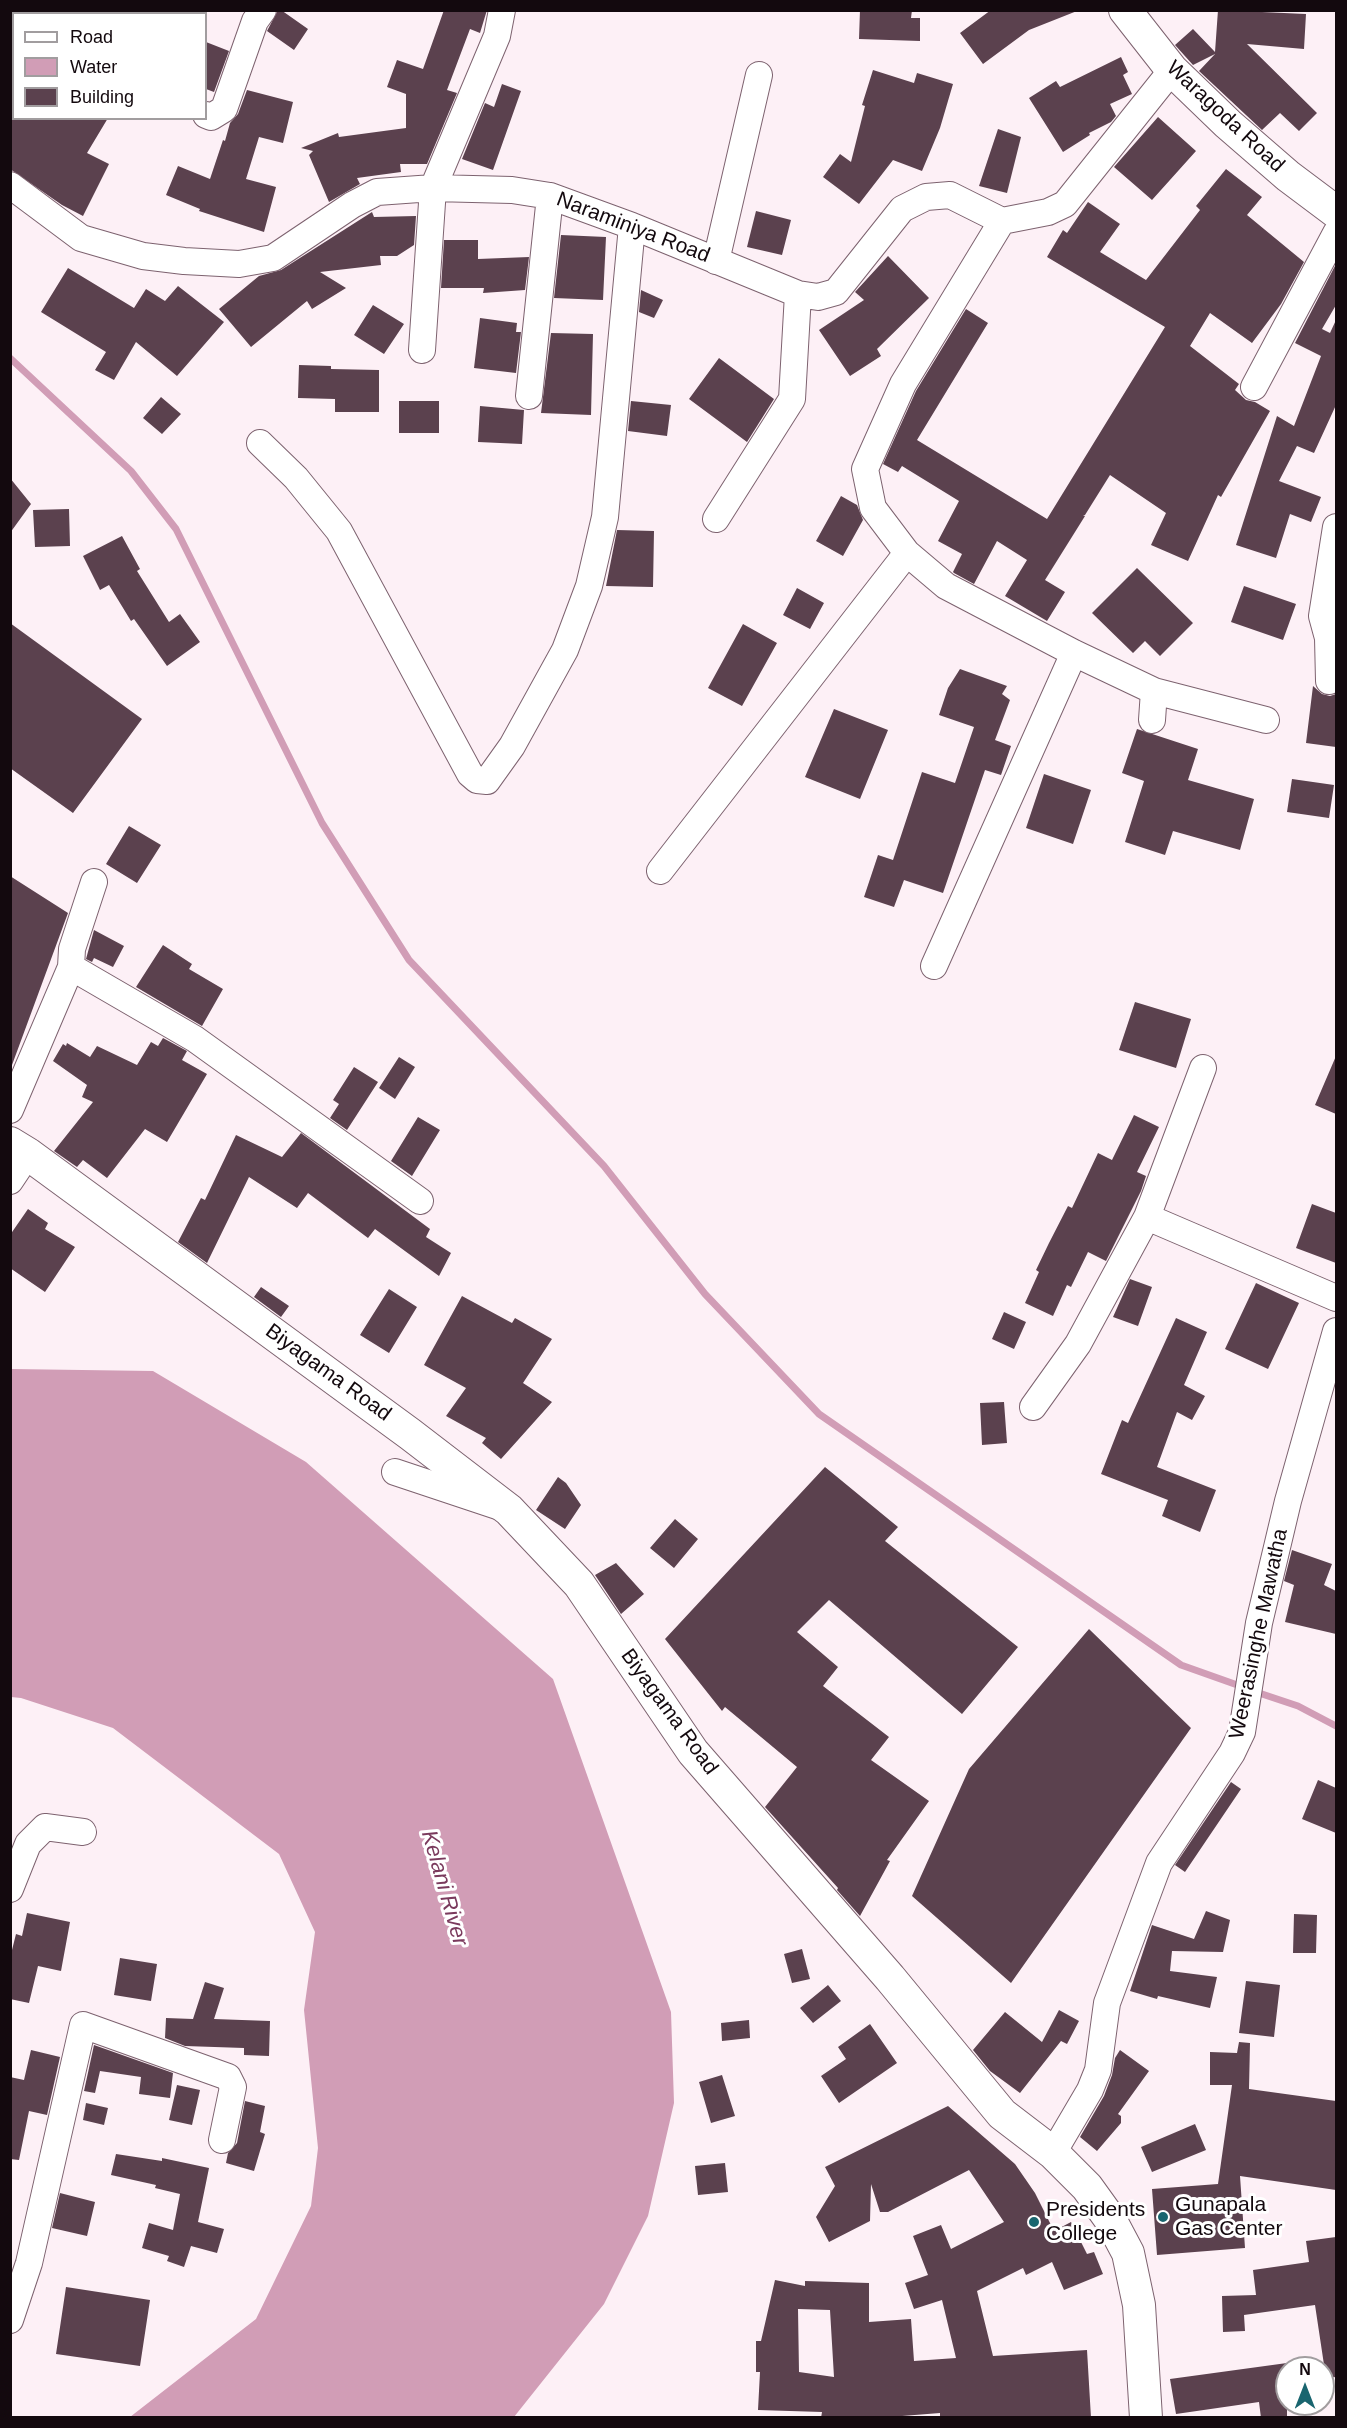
<!DOCTYPE html>
<style>
body{margin:0}
#map{position:relative;width:1347px;height:2428px;overflow:hidden;background:#fdf0f6;font-family:Helvetica,sans-serif}
canvas{display:block}
.frame{position:absolute;inset:0;border:12px solid #13090e;pointer-events:none}
.legend{position:absolute;left:12px;top:12px;width:195px;height:108px;box-sizing:border-box;background:#fff;border:2px solid #a19d9f;margin:0;padding:8px 10px;list-style:none;font-size:18px;color:#13090e}
.legend li{display:flex;align-items:center;gap:12px;height:30px}
.legend b{width:30px;border:2px solid #a19d9f}
.north{position:absolute;left:1275px;top:2356px;width:60px;height:60px;box-sizing:border-box;background:#fff;border:2px solid #a19d9f;border-radius:50%;rotate:0deg;font-size:16px;font-weight:700;line-height:24px;text-align:center;color:#13090e}
.north::after{content:'';display:block;margin:auto;width:21px;height:27px;background:#19656f;clip-path:polygon(50% 0,100% 100%,50% 72%,0 100%)}
</style>
<div id="map">
<canvas width="1347" height="2428"></canvas>
<div class="frame"></div>
<ul class="legend">
<li><b style="height:8px;background:#fff"></b>Road</li>
<li><b style="height:16px;background:#d19db6"></b>Water</li>
<li><b style="height:16px;background:#5b414e"></b>Building</li>
</ul>
<div class="north">N</div>
</div>
<script>
const ctx = document.querySelector('canvas').getContext('2d');
ctx.lineJoin = 'round';
function paint(path, color) { ctx.fillStyle = color; ctx.fill(path, 'evenodd'); }
const poly = rows => new Path2D(rows.map(r => 'M' + r).join(''));
function trace(path, color, width, dash) { ctx.strokeStyle = color; ctx.lineWidth = width; ctx.lineCap = dash ? 'butt' : 'round'; ctx.setLineDash(dash || []); ctx.stroke(path); }
function drawText(font, color, halo, rows, align = 'center') {
  ctx.font = font + ' Helvetica,sans-serif'; ctx.lineWidth = 6; ctx.setLineDash([]); ctx.textBaseline = 'middle'; ctx.strokeStyle = halo; ctx.fillStyle = color; for (const [text, x, y, turn = 0] of rows) {
    ctx.save(); ctx.translate(x, y); ctx.rotate((+turn || 0) * Math.PI / 180); ctx.textAlign = isNaN(turn) ? turn : align; if (halo) ctx.strokeText(text, 0, 0); ctx.fillText(text, 0, 0); ctx.restore();
  }
}
paint(poly([
 [11,1369,153,1371,306,1462,553,1679,671,2012,674,2103,648,2216,604,2304,514,2417,130,2417,256,2319,311,2206,318,2148,304,2010,315,1932,279,1854,113,1728,21,1698,11,1697]
]), '#d19db6');
trace(poly([
 [10,358,131,471,176,529,322,823,409,960,604,1166,705,1294,819,1414,1181,1665,1243,1687],
 [1253,1691,1298,1706,1336,1726]
]), '#d19db6', 7);
paint(poly([
 [278,10,281,10,308,29,294,50,267,31],
 [444,10,487,10,480,33,470,29,447,90,457,93,427,164,400,164,401,172,357,178,360,184,329,202,309,155,313,151,301,148,338,133,339,137,406,128,406,94,387,87,397,60,423,69],
 [860,10,912,10,911,18,920,18,920,41,859,39],
 [991,10,1077,10,1077,11,1029,30,983,64,960,33],
 [1218,10,1306,14,1304,49,1247,44,1317,113,1299,131,1280,113,1262,130,1199,71,1215,54,1193,65,1175,45,1193,29,1215,52],
 [206,42,229,51,214,92,206,89],
 [1121,57,1128,72,1123,75,1132,94,1110,104,1116,116,1111,122,1089,133,1090,135,1063,152,1029,98,1056,81,1060,87],
 [873,70,914,83,917,73,953,84,940,128,922,171,893,160,859,204,823,177,840,154,851,162,865,106,862,105],
 [502,84,521,91,493,170,462,159,485,103,494,107],
 [247,90,293,102,283,143,259,137,246,179,276,187,264,232,199,211,200,209,166,195,178,166,210,179,223,140,225,141,230,123,238,114],
 [1158,117,1196,151,1152,200,1114,167],
 [10,118,108,118,87,153,109,164,83,216,62,205,10,169],
 [998,129,1021,137,1007,193,979,186],
 [1226,169,1262,197,1247,215,1304,262,1281,304,1252,343,1210,313,1190,346,1239,384,1235,390,1246,400,1255,402,1270,411,1221,497,1218,495,1188,561,1151,545,1166,513,1110,475,1085,515,1083,515,1085,516,1045,580,1065,592,1047,621,1005,596,1027,560,997,541,974,584,954,573,953,572,962,554,938,541,959,501,902,466,898,472,883,464,916,391,966,309,988,323,917,440,1047,519,1165,327,1047,257,1063,230,1067,233,1088,202,1120,224,1100,252,1146,280,1200,210,1196,206],
 [756,211,791,220,782,255,747,247],
 [372,212,374,217,416,216,414,245,397,256,380,256,381,265,320,272,346,288,312,309,307,301,251,347,219,309,259,276,281,270],
 [561,235,606,237,603,300,554,298],
 [444,240,478,240,478,259,529,257,525,290,483,293,484,288,441,288],
 [888,256,929,298,877,349,881,356,850,376,819,330,864,300,855,292],
 [1336,264,1336,305,1322,329,1330,333,1336,320,1336,405,1314,453,1297,446,1279,481,1321,497,1311,522,1290,514,1276,558,1236,545,1277,416,1294,426,1321,356,1295,343],
 [68,268,134,308,146,289,165,301,178,286,224,322,177,376,136,342,114,380,95,370,106,352,41,312],
 [641,290,663,300,654,318,639,312],
 [373,305,404,324,384,354,354,335],
 [480,318,517,323,516,332,521,332,516,373,474,368],
 [551,333,593,334,591,415,541,413],
 [719,358,774,399,747,442,689,399],
 [299,365,331,366,331,369,379,370,379,412,335,412,335,399,298,398],
 [161,397,181,414,162,434,143,418],
 [399,401,439,401,439,433,399,433],
 [631,401,671,405,667,436,628,431],
 [480,406,524,410,522,444,478,442],
 [10,478,31,504,10,533],
 [841,496,857,505,863,520,843,556,816,541],
 [69,509,70,546,35,547,33,510],
 [617,530,654,531,653,587,606,586],
 [122,536,140,569,137,571,169,622,180,614,200,642,167,666,134,619,131,621,109,585,100,590,83,556],
 [1137,568,1193,623,1160,656,1145,641,1133,653,1092,613],
 [1244,586,1296,604,1283,640,1231,622],
 [797,588,824,603,810,629,783,615],
 [10,623,142,719,73,813,10,768],
 [743,624,777,643,742,706,708,688],
 [960,669,1007,686,1002,694,1010,700,995,740,1011,746,1001,775,985,770,943,893,904,880,894,907,864,897,878,855,893,860,922,772,955,783,974,727,939,715,948,688],
 [1313,686,1322,694,1330,696,1336,694,1336,747,1306,743],
 [834,709,888,730,860,799,805,777],
 [1137,729,1198,749,1188,780,1254,799,1240,850,1173,831,1165,855,1125,842,1144,781,1122,773],
 [1044,774,1091,790,1073,844,1026,828],
 [1292,779,1334,785,1329,818,1287,812],
 [129,826,161,845,137,883,106,864],
 [10,876,68,913,12,1065,10,1065],
 [94,930,124,946,113,967,94,958,92,962,86,959],
 [163,945,192,964,189,969,223,989,202,1026,136,987],
 [1135,1002,1191,1019,1176,1068,1119,1050],
 [163,1038,187,1051,182,1060,207,1074,167,1142,145,1129,107,1178,83,1160,77,1167,54,1151,93,1102,82,1097,87,1085,53,1061,63,1044,66,1046,67,1043,90,1057,97,1046,137,1065,151,1042,158,1046],
 [1336,1056,1336,1114,1315,1105],
 [399,1057,415,1067,395,1099,379,1088],
 [354,1067,378,1082,347,1130,330,1118,339,1104,333,1100],
 [1134,1115,1159,1127,1137,1172,1146,1176,1141,1191,1106,1261,1088,1252,1071,1287,1067,1285,1053,1316,1025,1303,1039,1272,1036,1270,1049,1243,1068,1206,1072,1208,1098,1153,1112,1160],
 [418,1117,440,1130,412,1176,391,1161],
 [301,1133,430,1229,426,1237,451,1253,439,1276,375,1229,368,1238,308,1193,297,1208,249,1177,207,1263,178,1242,201,1198,205,1200,236,1135,282,1157],
 [1312,1204,1336,1213,1336,1263,1296,1248],
 [28,1209,48,1223,45,1229,75,1247,45,1292,10,1268,10,1235],
 [1130,1279,1152,1287,1138,1326,1113,1317],
 [1256,1283,1299,1303,1268,1369,1225,1349],
 [261,1287,289,1306,281,1317,254,1297],
 [389,1289,417,1307,389,1353,360,1335],
 [462,1296,512,1323,515,1318,552,1339,523,1383,552,1402,501,1459,482,1443,486,1438,446,1416,466,1388,424,1365],
 [1004,1312,1026,1322,1014,1349,992,1339],
 [1176,1318,1207,1332,1184,1385,1205,1396,1192,1420,1177,1412,1157,1467,1216,1490,1200,1532,1162,1516,1168,1500,1101,1474,1122,1420,1128,1423],
 [1004,1402,1007,1443,982,1445,980,1403],
 [825,1467,898,1527,885,1541,1018,1647,962,1714,829,1600,797,1632,838,1667,823,1686,889,1737,871,1760,929,1801,887,1860,890,1861,860,1916,837,1890,838,1888,765,1807,797,1767,725,1707,722,1711,665,1639],
 [558,1477,566,1483,581,1505,565,1529,536,1510],
 [675,1519,698,1539,674,1568,650,1548],
 [1292,1550,1332,1564,1324,1585,1336,1591,1336,1634,1285,1622,1294,1585,1284,1581],
 [616,1563,644,1594,621,1614,595,1575],
 [1089,1629,1191,1728,1011,1983,912,1896,969,1769],
 [1318,1780,1336,1788,1336,1833,1302,1819],
 [1231,1782,1241,1789,1185,1872,1175,1865],
 [1206,1911,1230,1920,1223,1952,1172,1951,1170,1971,1217,1977,1210,2008,1158,1996,1157,1999,1130,1991,1152,1925,1194,1939],
 [27,1913,70,1922,61,1971,38,1966,29,2003,10,1999,10,1958,16,1934,22,1936],
 [1294,1914,1317,1915,1316,1953,1293,1953],
 [802,1949,810,1979,792,1983,784,1954],
 [120,1958,157,1964,151,2001,114,1995],
 [1246,1981,1280,1985,1274,2037,1239,2033],
 [205,1982,224,1988,214,2019,270,2021,269,2056,244,2055,244,2048,185,2046,165,2038,166,2018,193,2019],
 [828,1985,841,2001,813,2023,800,2008],
 [1059,2010,1079,2021,1067,2044,1061,2041,1020,2093,990,2071,973,2050,1005,2012,1042,2042],
 [749,2020,750,2038,722,2041,721,2023],
 [870,2024,897,2063,839,2103,821,2076,846,2059,838,2047],
 [1239,2042,1250,2043,1249,2089,1336,2101,1336,2190,1240,2176,1245,2248,1157,2255,1152,2189,1218,2184,1232,2085,1210,2085,1210,2052,1237,2053],
 [94,2045,173,2073,170,2098,139,2094,141,2077,100,2071,95,2093,84,2091],
 [31,2050,60,2057,47,2115,29,2111,19,2160,10,2159,10,2077,24,2080],
 [1120,2050,1149,2071,1118,2114,1121,2116,1121,2123,1097,2151,1080,2137,1104,2096,1112,2075,1115,2058],
 [722,2075,735,2116,711,2123,699,2082],
 [177,2085,200,2090,192,2125,169,2120],
 [245,2101,265,2106,260,2132,265,2134,254,2171,226,2163,228,2153,237,2143],
 [86,2103,108,2108,104,2125,83,2120],
 [948,2106,1015,2164,1035,2193,1054,2231,1071,2222,1087,2254,1094,2252,1103,2274,1064,2290,1052,2262,1026,2275,1023,2268,977,2291,993,2356,1087,2350,1091,2418,940,2418,940,2413,877,2418,821,2418,822,2412,758,2410,760,2372,756,2372,756,2341,761,2341,775,2280,805,2286,805,2281,869,2283,869,2322,911,2319,914,2361,956,2358,942,2300,914,2309,905,2283,928,2275,913,2236,941,2225,951,2249,1004,2222,969,2170,888,2212,880,2212,871,2184,870,2221,829,2242,816,2217,835,2186,825,2167],
 [798,2309,830,2310,834,2377,799,2372],
 [1195,2124,1206,2150,1152,2172,1141,2147],
 [116,2154,162,2161,162,2158,209,2168,198,2222,224,2229,217,2253,191,2246,184,2267,167,2261,169,2256,142,2248,149,2223,173,2230,180,2194,155,2188,156,2185,111,2175],
 [725,2163,728,2192,698,2195,695,2166],
 [60,2193,95,2202,87,2236,52,2228],
 [1336,2237,1336,2377,1326,2378,1315,2305,1244,2315,1245,2331,1223,2332,1222,2296,1256,2295,1253,2270,1309,2262,1306,2241],
 [66,2287,150,2300,140,2366,56,2354],
 [1287,2363,1287,2418,1261,2418,1259,2402,1176,2414,1170,2379]
]), '#5b414e');
const minor = poly([
 [10,13,14,14],
 [206,115,211,117,224,109,255,21,263,10],
 [10,185,81,238,143,256,184,261,239,264,273,258,352,205,377,192,433,188,512,190,550,196,632,226,798,294,818,297,836,292,902,209,926,197,950,195,1002,221,1048,212,1065,204,1172,70],
 [1002,221,903,384,865,469,873,508,907,553,946,586,1074,653,1154,691,1266,720],
 [716,261,759,75],
 [422,350,433,188,497,36,502,10],
 [1254,387,1336,233],
 [529,396,550,196],
 [260,443,296,478,339,531,470,774,477,780,487,781,512,746,565,650,589,586,605,517,632,226],
 [716,519,792,399,798,294],
 [1336,527,1322,616,1328,638,1336,645],
 [1328,638,1329,681],
 [1152,720,1154,691],
 [660,871,907,553],
 [934,966,1074,653],
 [71,967,195,1039,420,1201],
 [10,1110,71,967,72,949,94,882],
 [10,1181,28,1154],
 [1147,1217,1203,1068],
 [1033,1407,1078,1344,1147,1217,1336,1298],
 [395,1472,497,1506],
 [10,1889,28,1844,45,1827,83,1832],
 [1053,2153,1090,2090,1098,2070,1107,2003,1159,1863,1232,1753,1242,1732,1259,1623,1288,1501,1336,1331],
 [10,2320,29,2263,83,2025,228,2077,233,2087,222,2140]
]);
const major = poly([
 [1125,10,1172,70,1228,124,1288,176,1336,212],
 [10,1143,28,1154,410,1434,509,1510,579,1584,693,1752,890,1978,1002,2114,1053,2153,1087,2187,1110,2219,1128,2253,1139,2305,1146,2418]
]);
trace(minor, '#7d626f', 28);
trace(major, '#7d626f', 34);
trace(minor, '#fff', 26);
trace(major, '#fff', 32);
for (const [x, y, r, color] of [
 [1163,2217,6,"#19656f"],
 [1034,2222,6,"#19656f"]
]) { const dot = new Path2D(); dot.arc(x, y, r, 0, 2 * Math.PI); ctx.fillStyle = color; ctx.fill(dot); trace(dot, '#fff', 2); }
drawText('21px', '#13090e', '#fff', [
 ["Waragoda Road",1225,117,43],
 ["Naraminiya Road",633,228,21],
 ["Biyagama Road",328,1373,36],
 ["Weerasinghe Mawatha",1259,1634,-78],
 ["Biyagama Road",669,1712,54]
]);
drawText('21px', '#13090e', '#fff', [
 ["Gunapala",1175,2205],
 ["Gas Center",1175,2229],
 ["Presidents",1046,2210],
 ["College",1046,2234]
], 'left');
drawText('italic 22px', '#7a3a5d', '#fff', [
 ["Kelani River",444,1888,74]
]);
</script>
